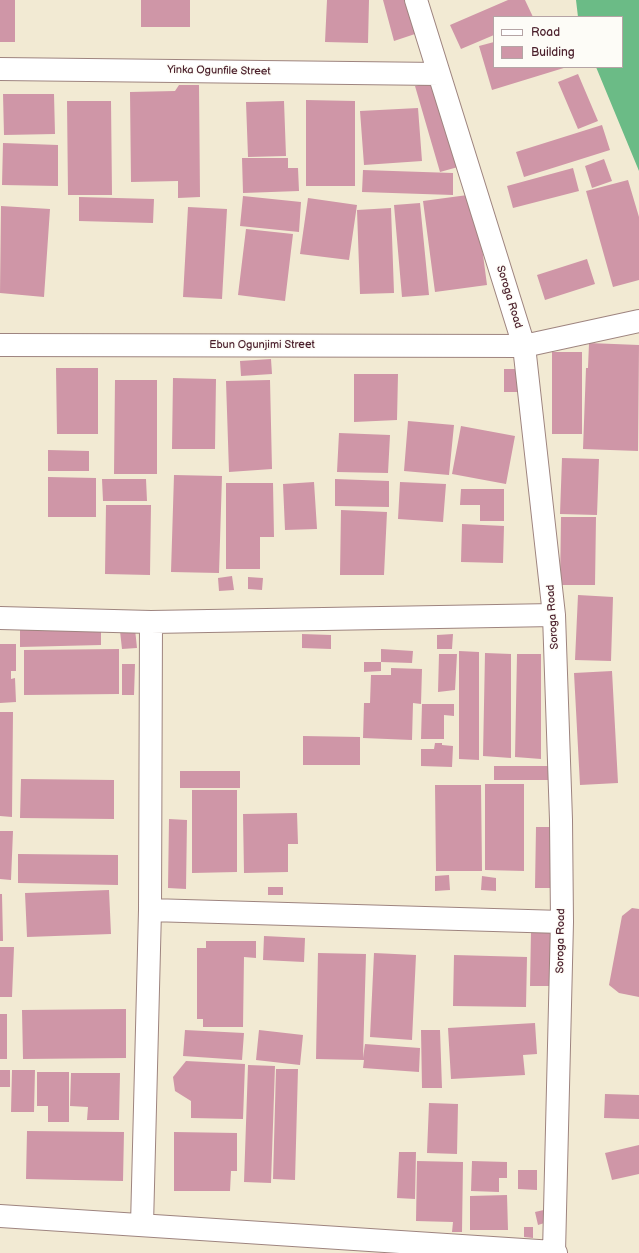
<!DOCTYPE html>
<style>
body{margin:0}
#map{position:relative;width:639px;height:1253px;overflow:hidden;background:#f2ead3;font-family:"Balsamiq Sans",sans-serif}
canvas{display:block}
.legend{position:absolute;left:493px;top:16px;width:130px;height:52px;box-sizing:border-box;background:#fdfcf7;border:1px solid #b5a4a5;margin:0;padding:5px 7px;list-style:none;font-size:12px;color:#4a1f2b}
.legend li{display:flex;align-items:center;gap:8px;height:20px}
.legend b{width:20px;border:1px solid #b5a4a5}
</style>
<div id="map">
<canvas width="639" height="1253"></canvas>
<ul class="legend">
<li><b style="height:5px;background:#fff"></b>Road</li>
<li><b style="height:11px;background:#cf96a7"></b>Building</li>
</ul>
</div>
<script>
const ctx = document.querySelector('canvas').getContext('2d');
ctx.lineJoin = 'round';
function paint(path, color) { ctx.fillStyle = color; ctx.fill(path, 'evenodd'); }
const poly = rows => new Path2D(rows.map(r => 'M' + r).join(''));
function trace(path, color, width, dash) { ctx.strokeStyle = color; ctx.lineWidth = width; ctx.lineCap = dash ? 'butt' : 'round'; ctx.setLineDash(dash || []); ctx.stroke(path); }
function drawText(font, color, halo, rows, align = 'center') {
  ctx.font = font + ' "Balsamiq Sans",sans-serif'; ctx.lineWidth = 3; ctx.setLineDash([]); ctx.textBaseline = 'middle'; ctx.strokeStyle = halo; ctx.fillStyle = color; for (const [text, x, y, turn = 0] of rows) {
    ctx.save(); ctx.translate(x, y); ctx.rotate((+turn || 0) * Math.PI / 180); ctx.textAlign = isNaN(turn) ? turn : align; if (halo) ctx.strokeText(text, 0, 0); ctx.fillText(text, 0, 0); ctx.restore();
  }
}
paint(poly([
 [576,0,639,0,639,171,596,67,622,67,622,17,578,17]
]), '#6bbb86');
paint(poly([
 [0,0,15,0,15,42,0,42],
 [141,0,190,0,190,27,141,27],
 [327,0,369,0,368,43,325,42],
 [383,0,404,0,415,34,394,41],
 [508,0,525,0,533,17,494,17,494,35,461,49,450,25],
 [494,42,494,67,567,67,492,90,479,46],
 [578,74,598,121,578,129,558,82],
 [433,81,458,167,440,172,415,86],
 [179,85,199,85,200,197,178,198,178,181,131,182,130,92,175,91],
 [3,94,54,94,55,134,4,135],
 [306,100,355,101,355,186,306,186],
 [67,101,111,101,112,195,68,195],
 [284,101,286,156,248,157,246,102],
 [418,108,422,161,364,165,360,111],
 [602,125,610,150,524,177,516,152],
 [3,143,58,145,58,186,2,185],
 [242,158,288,158,288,168,298,168,299,191,243,193],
 [604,159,612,181,592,188,585,166],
 [573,168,579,191,513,208,507,186],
 [363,170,453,173,453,195,362,192],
 [628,180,639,217,639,280,613,287,586,191],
 [475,194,487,285,435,292,423,201],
 [243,196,301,202,299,232,240,226],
 [79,197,154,199,153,223,79,221],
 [308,198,357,205,349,260,300,254],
 [420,203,429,295,402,297,394,205],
 [1,206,50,209,44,297,0,293],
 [188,207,227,209,222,299,183,297],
 [391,208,394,293,360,294,357,210],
 [246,229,293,234,285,301,238,295],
 [587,259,595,284,545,300,537,275],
 [589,343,639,345,638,451,583,449,586,368,588,368],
 [552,352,582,352,582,434,552,434],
 [271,359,272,374,241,376,240,361],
 [56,368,98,368,98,434,57,434],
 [504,369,520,369,520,392,504,392],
 [354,374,398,374,397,420,354,422],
 [173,378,216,379,215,449,172,449],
 [115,380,157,380,157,474,114,474],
 [270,380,272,469,229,472,226,381],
 [408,421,454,425,449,475,404,471],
 [461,426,515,436,506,484,452,474],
 [339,433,390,435,388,473,337,472],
 [48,450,89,451,89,471,48,471],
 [562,458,599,459,597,515,560,514],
 [174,475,222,476,219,573,171,572],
 [48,477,96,478,96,517,48,517],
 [102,479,146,479,147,501,103,501],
 [335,479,389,481,389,507,335,506],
 [314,482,317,529,285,530,283,484],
 [400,482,446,484,443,522,398,519],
 [226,483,273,483,274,537,260,537,260,569,226,569],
 [461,489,504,489,504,521,480,521,480,505,460,505],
 [106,505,151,505,150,575,105,574],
 [341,510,387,512,384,575,340,575],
 [561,517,596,517,595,585,560,585],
 [462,524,504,526,503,563,461,562],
 [232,576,234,590,219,591,218,578],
 [248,577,263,578,262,590,248,589],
 [578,595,613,597,611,661,575,660],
 [101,628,101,645,20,647,20,629],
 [135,629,137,648,122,649,120,631],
 [302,634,331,635,331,649,302,648],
 [453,634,452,649,437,649,437,635],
 [0,644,16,644,16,671,11,671,11,679,15,678,16,702,0,703],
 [119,649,119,694,24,695,24,650],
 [381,649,413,651,412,663,381,662],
 [459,651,479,652,479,760,459,759],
 [485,653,511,654,511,758,483,756],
 [439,654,457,654,455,690,438,692],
 [517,654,541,654,541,759,515,757],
 [364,662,381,662,381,671,364,672],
 [122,664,135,664,134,695,122,695],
 [391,668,422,669,421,704,413,703,412,740,363,738,364,703,370,703,371,675,391,675],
 [612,671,618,783,580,785,574,673],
 [422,704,454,704,454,716,444,715,444,739,421,739],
 [0,712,13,712,12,817,0,816],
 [303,736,360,737,360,765,303,765],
 [435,743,442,743,442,745,453,746,452,767,421,766,421,749,434,749],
 [494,766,549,766,549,780,494,780],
 [180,771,240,771,240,788,180,788],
 [21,779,114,780,114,819,20,818],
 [485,784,524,784,524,871,485,870],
 [435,785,481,785,482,871,436,871],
 [192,790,237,790,237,872,192,873],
 [297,813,298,844,288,844,288,872,244,873,243,814],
 [169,819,187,820,186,889,168,888],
 [536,827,552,827,552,888,535,888],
 [0,831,13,831,11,880,0,879],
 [18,854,118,855,118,885,18,883],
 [449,875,450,890,435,891,435,876],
 [482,876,496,878,496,891,481,890],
 [268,887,283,887,283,895,268,895],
 [109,890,111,934,27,937,25,893],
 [0,894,2,894,3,941,0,941],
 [632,908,639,909,639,997,619,993,609,985,622,916],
 [531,931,551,931,550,986,530,986],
 [264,936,305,938,304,962,263,960],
 [206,941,256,941,256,958,244,957,243,1027,203,1027,203,1019,197,1019,197,948,206,948],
 [0,947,14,947,12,997,0,997],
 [318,953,366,954,363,1058,365,1044,420,1048,419,1072,363,1068,364,1060,316,1059],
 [374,953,416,955,412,1040,370,1037],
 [454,955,527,957,526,1007,453,1006],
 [126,1009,126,1058,23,1059,22,1010],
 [0,1014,7,1014,7,1059,0,1059],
 [535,1023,537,1054,523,1055,525,1075,451,1079,448,1028],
 [185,1030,244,1033,242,1060,183,1056],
 [259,1030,303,1035,300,1065,256,1060],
 [421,1030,440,1030,442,1088,422,1088],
 [186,1061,245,1064,243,1119,191,1118,191,1101,175,1091,173,1077],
 [248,1065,275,1066,271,1183,244,1182],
 [276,1069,298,1069,295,1180,273,1179],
 [0,1070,10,1070,10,1087,0,1087],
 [12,1070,35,1070,34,1112,11,1112],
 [37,1072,69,1072,69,1122,48,1122,48,1106,37,1106],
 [71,1073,120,1073,119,1120,87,1120,88,1107,70,1106],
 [605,1094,639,1095,639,1119,604,1118],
 [429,1103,458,1104,457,1154,427,1153],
 [27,1131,124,1132,123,1181,26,1179],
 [174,1132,237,1133,237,1171,231,1171,230,1191,174,1191],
 [639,1145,639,1174,612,1180,605,1153],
 [399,1152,416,1152,415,1199,397,1198],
 [417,1161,463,1162,462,1232,452,1232,453,1222,416,1221],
 [472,1161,507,1162,507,1178,499,1178,499,1192,471,1191],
 [518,1170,537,1170,537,1190,518,1189],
 [507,1195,508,1230,470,1230,470,1196],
 [548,1209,551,1221,538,1225,535,1212],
 [524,1227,533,1227,533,1238,524,1237]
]), '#cf96a7');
const minor = poly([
 [416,0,524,346,554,615,561,820,562,922,554,1252],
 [0,69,439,74],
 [0,345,524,346,639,321],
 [0,618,151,622,554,615],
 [150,910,562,922],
 [0,1216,554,1252,556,1253],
 [142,1225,150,910,151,622]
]);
trace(minor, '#9e847f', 24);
trace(minor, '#fff', 22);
drawText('11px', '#4a1f2b', '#fdfcf7', [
 ["Yinka Ogunfile Street",219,71,1],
 ["Soroga Road",509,297,73],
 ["Ebun Ogunjimi Street",262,345],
 ["Soroga Road",553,617,-94],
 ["Soroga Road",561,941,-89]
]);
</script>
